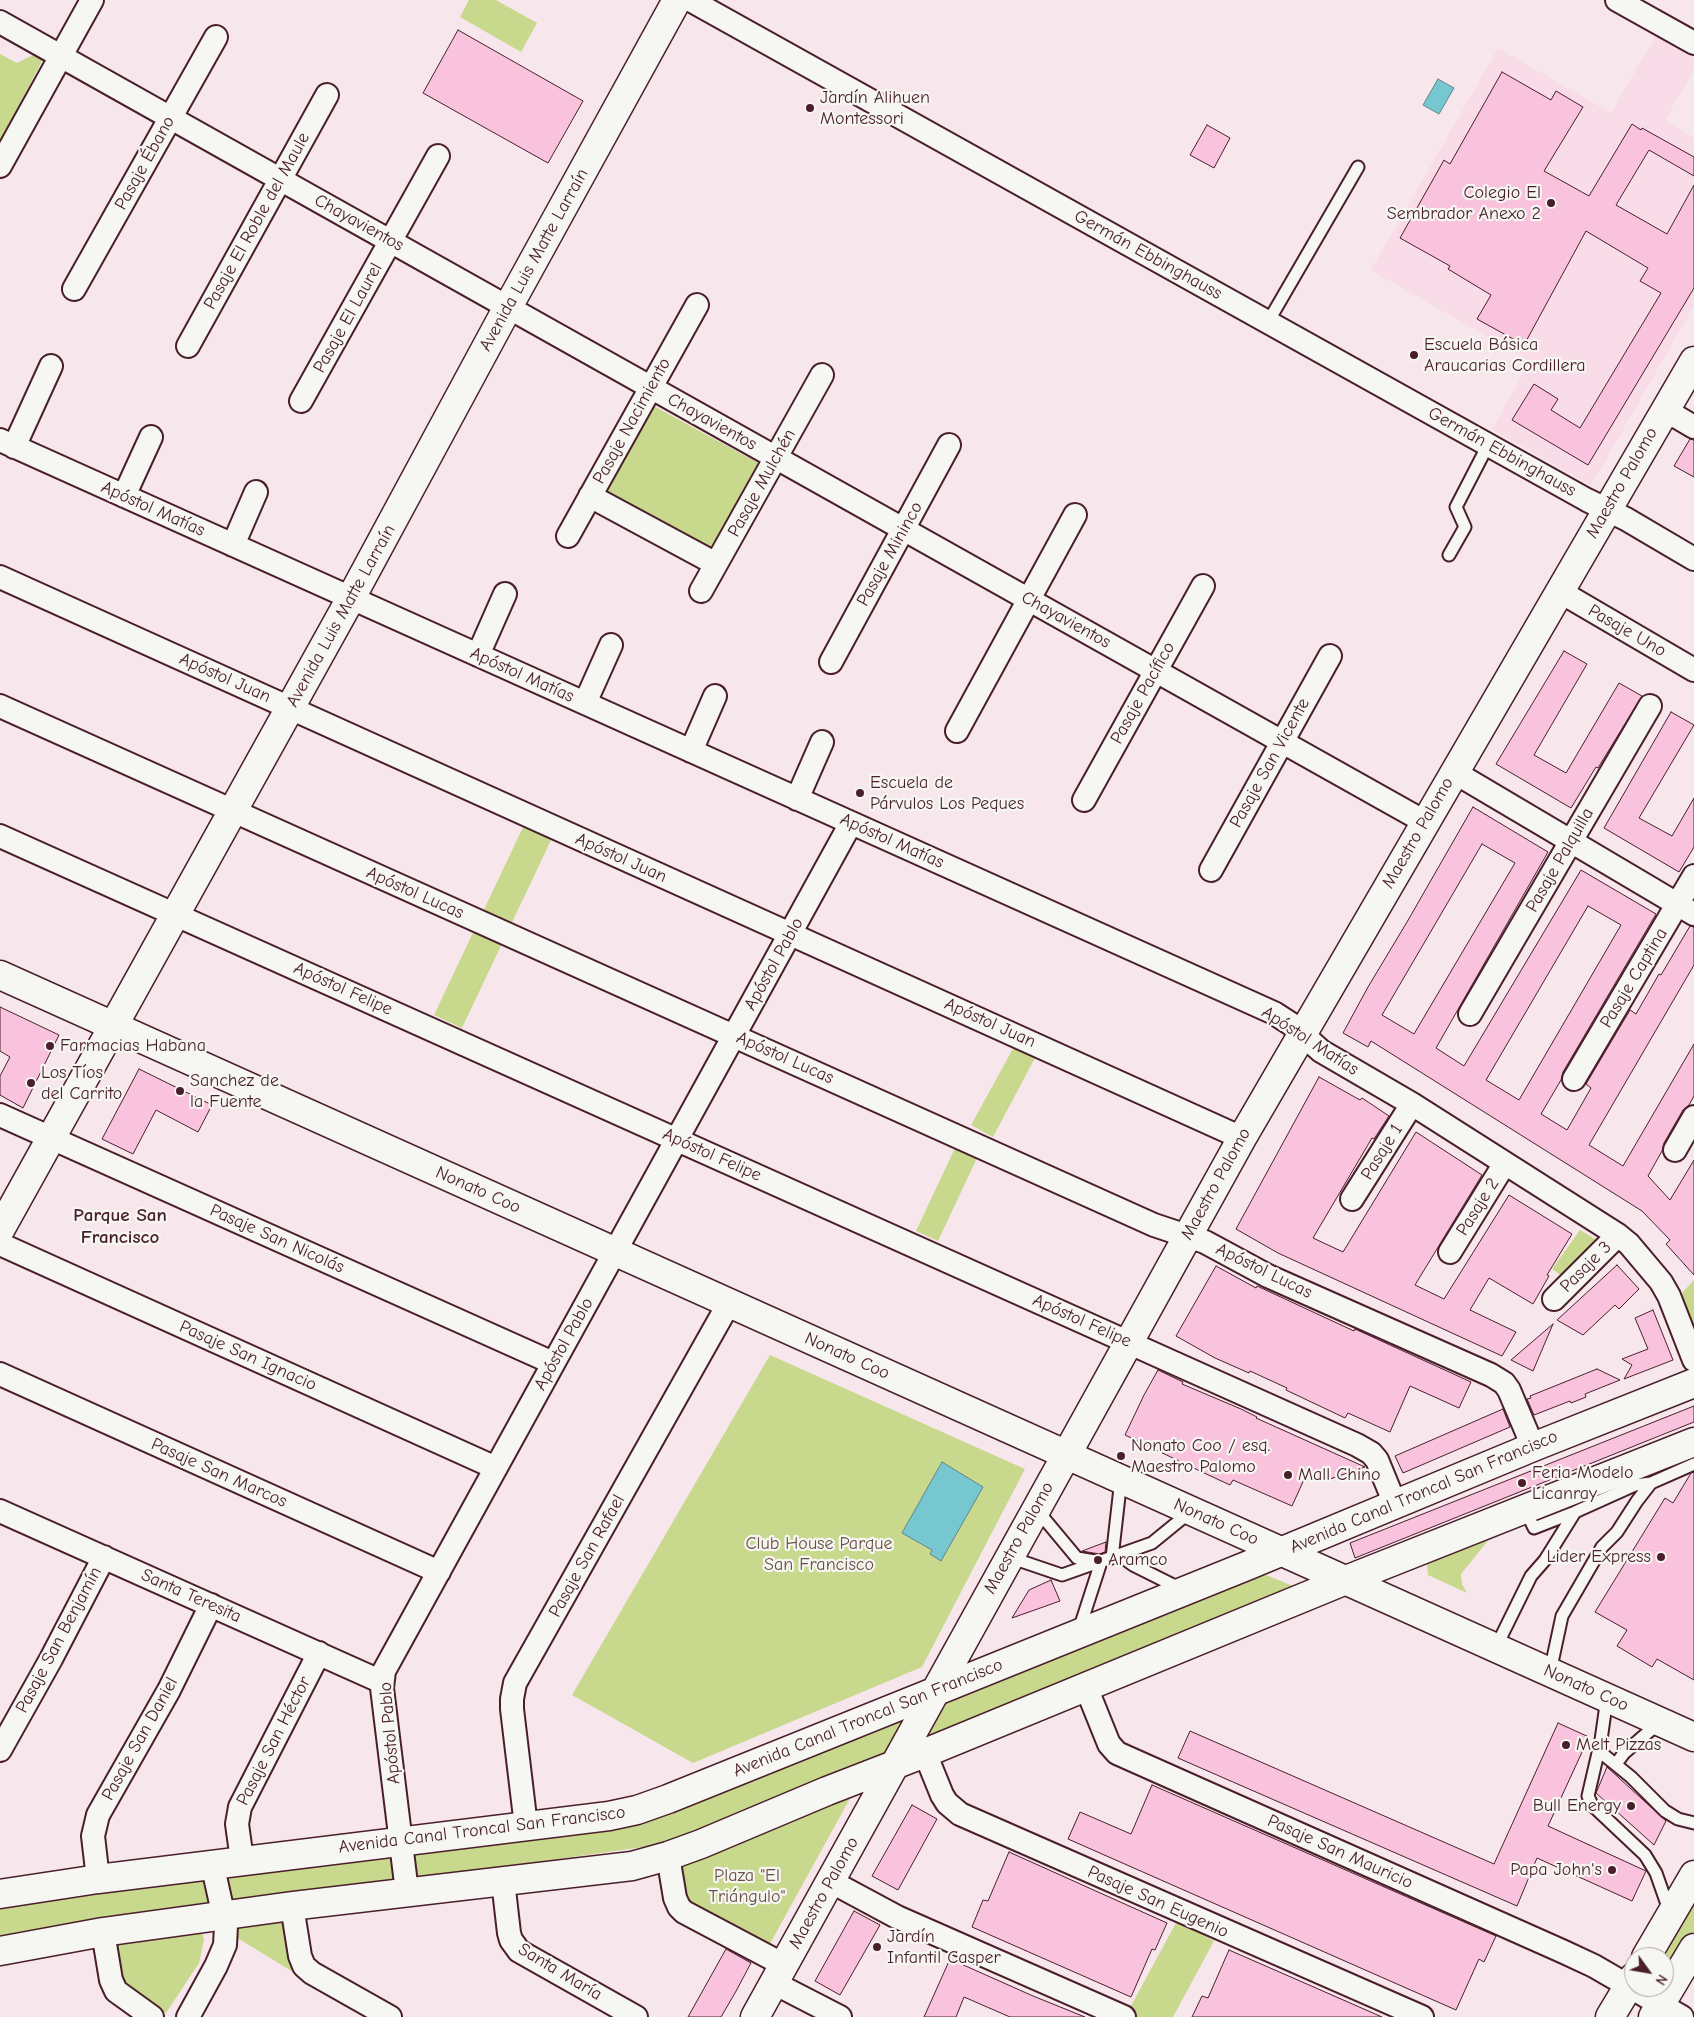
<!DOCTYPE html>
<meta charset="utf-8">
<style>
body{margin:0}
#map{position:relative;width:1694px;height:2017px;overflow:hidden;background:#f7e7ec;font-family:"Comic Neue",sans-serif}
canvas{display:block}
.north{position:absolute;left:1624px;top:1947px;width:50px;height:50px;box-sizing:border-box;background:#f6f6f2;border:1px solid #b1a0a2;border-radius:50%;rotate:122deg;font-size:14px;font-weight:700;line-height:20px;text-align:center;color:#4a1f2b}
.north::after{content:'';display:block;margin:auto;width:18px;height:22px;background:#4a1f2b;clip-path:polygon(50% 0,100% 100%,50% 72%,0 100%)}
</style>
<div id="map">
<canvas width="1694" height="2017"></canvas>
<div class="north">N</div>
</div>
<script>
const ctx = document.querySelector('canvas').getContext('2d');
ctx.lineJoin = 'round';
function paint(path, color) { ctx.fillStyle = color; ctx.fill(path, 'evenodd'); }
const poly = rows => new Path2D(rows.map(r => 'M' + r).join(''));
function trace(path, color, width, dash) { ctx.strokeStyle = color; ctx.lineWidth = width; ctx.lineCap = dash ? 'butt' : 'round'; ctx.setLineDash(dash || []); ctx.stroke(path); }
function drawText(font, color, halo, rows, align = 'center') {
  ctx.font = font + ' "Comic Neue",sans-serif'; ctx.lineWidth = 4.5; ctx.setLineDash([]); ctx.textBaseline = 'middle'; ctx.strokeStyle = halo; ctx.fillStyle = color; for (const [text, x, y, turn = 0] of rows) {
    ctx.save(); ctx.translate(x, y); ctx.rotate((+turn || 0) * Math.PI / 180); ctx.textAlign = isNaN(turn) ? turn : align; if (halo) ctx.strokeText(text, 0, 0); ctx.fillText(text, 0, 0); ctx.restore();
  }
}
paint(poly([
 [1657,34,1694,55,1694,70,1665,120,1694,137,1694,305,1591,486,1492,429,1530,361,1371,270,1498,48,1611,113]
]), '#f8dce8');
paint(poly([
 [469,0,496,0,537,23,521,52,460,17],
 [0,54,17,63,35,54,43,59,0,143],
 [650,404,762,465,713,556,600,496],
 [525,823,553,836,462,1028,434,1015],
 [1015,1045,1036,1056,993,1137,971,1125],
 [955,1148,977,1158,938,1241,916,1231],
 [1580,1230,1597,1240,1562,1276,1552,1269],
 [1694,1280,1694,1326,1681,1294],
 [770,1355,1025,1469,922,1667,693,1763,572,1695],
 [1491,1537,1461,1574,1462,1584,1467,1593,1428,1575,1427,1564],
 [1261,1573,1298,1588,672,1843,438,1876,200,1904,0,1942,0,1907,43,1896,621,1826,898,1722],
 [853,1793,766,1951,689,1910,676,1862],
 [1694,1899,1694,1931,1664,1981,1664,1957,1660,1957],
 [285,1920,288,1957,293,1972,239,1939,233,1947,232,1925],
 [1177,1921,1214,1941,1173,2017,1125,2017],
 [202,1931,204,1940,199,1963,166,2013,116,1982,107,1943]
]), '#c8d98d');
const water = poly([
 [1438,79,1454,88,1439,114,1423,105,1438,79],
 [942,1462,983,1487,941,1561,930,1554,932,1550,902,1533,942,1462]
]);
paint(water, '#76c7cf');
trace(water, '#64848d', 1);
const building = poly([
 [458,30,583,101,548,163,423,93,458,30],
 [1502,72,1551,100,1556,91,1583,107,1544,171,1589,196,1632,124,1641,130,1642,128,1694,157,1694,176,1649,150,1616,205,1667,234,1694,185,1694,288,1588,465,1512,420,1534,384,1558,399,1551,410,1580,428,1661,293,1640,281,1648,268,1586,231,1524,345,1477,319,1491,295,1448,269,1450,266,1400,238,1444,160,1450,164,1502,72],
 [1207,125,1230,138,1214,168,1190,155,1207,125],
 [1690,439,1694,440,1694,477,1674,466,1690,439],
 [1564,651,1587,664,1534,755,1566,773,1619,683,1642,696,1598,768,1596,767,1571,808,1496,764,1564,651],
 [1671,712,1694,725,1639,818,1672,836,1694,798,1694,847,1679,872,1604,828,1671,712],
 [1473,807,1548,852,1436,1048,1464,1066,1581,870,1656,914,1563,1072,1561,1080,1541,1114,1567,1130,1591,1088,1586,1084,1630,1010,1636,1014,1659,974,1661,975,1690,926,1694,927,1694,965,1589,1145,1623,1166,1694,1044,1694,1096,1689,1105,1683,1110,1664,1143,1662,1151,1648,1176,1670,1200,1694,1160,1694,1275,1666,1244,1670,1240,1642,1211,1371,1041,1368,1047,1343,1033,1368,987,1407,922,1473,807],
 [1482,844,1515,863,1414,1034,1382,1015,1482,844],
 [1588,906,1621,925,1519,1100,1486,1080,1588,906],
 [0,1007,59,1035,23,1108,0,1095,0,1076,10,1057,0,1051,0,1007],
 [139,1069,212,1105,198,1132,156,1110,133,1154,102,1139,139,1069],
 [1319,1077,1360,1100,1362,1098,1389,1116,1374,1139,1372,1138,1313,1238,1343,1252,1416,1132,1482,1175,1415,1285,1444,1299,1509,1195,1572,1234,1547,1275,1549,1276,1533,1304,1489,1278,1470,1310,1516,1332,1502,1356,1278,1253,1236,1229,1319,1077],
 [1617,1265,1639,1289,1619,1309,1615,1305,1583,1335,1557,1320,1617,1265],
 [1216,1266,1256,1288,1257,1286,1354,1331,1355,1329,1471,1382,1459,1408,1410,1386,1390,1432,1348,1413,1345,1418,1286,1390,1287,1388,1250,1371,1249,1373,1215,1358,1176,1336,1216,1266],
 [1653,1310,1673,1360,1624,1379,1632,1365,1622,1359,1648,1349,1635,1318,1653,1310],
 [1553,1324,1533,1371,1511,1360,1553,1324],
 [1597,1369,1620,1380,1585,1394,1586,1397,1571,1403,1570,1401,1534,1415,1527,1399,1531,1398,1530,1396,1597,1369],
 [1158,1370,1183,1382,1182,1384,1241,1409,1257,1417,1256,1418,1365,1467,1327,1480,1307,1473,1292,1506,1233,1480,1230,1485,1202,1472,1125,1435,1144,1395,1158,1370],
 [1694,1406,1694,1422,1355,1558,1350,1543,1694,1406],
 [1503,1409,1510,1427,1403,1473,1395,1456,1503,1409],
 [1694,1472,1694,1680,1657,1659,1652,1667,1617,1646,1627,1630,1595,1612,1665,1498,1673,1503,1691,1473,1694,1472],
 [1106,1542,1105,1552,1099,1554,1082,1551,1106,1542],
 [1051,1580,1060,1601,1012,1618,1029,1590,1051,1580],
 [1558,1723,1589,1737,1548,1826,1646,1871,1632,1901,1537,1858,1517,1906,1178,1758,1190,1731,1494,1864,1558,1723],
 [1607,1767,1666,1821,1654,1845,1596,1793,1607,1767],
 [1152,1785,1496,1936,1484,1962,1479,1959,1456,2010,1068,1839,1080,1812,1131,1834,1152,1785],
 [912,1805,937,1819,898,1890,872,1876,912,1805],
 [1009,1852,1167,1923,1155,1950,1152,1949,1131,1997,972,1927,983,1900,988,1901,1009,1852],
 [854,1911,880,1925,840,1995,815,1981,854,1911],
 [726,1949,751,1963,735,1993,721,2017,688,2017,726,1949],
 [1229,1950,1316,1988,1382,2017,1192,2017,1202,1996,1208,1998,1229,1950],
 [950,1959,1033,1996,1085,2017,1010,2017,964,1997,956,2017,924,2017,950,1959]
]);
paint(building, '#fac3dd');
trace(building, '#4a1f2b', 1);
const lane = poly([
 [1268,322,1358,167],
 [1449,555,1465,527,1456,507,1488,445],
 [1525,1509,1534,1528,1575,1512,1635,1485,1651,1483,1694,1464],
 [1037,1510,1077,1558,1101,1562,1079,1630],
 [1119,1555,1133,1565,1181,1589],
 [1009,1557,1062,1575,1152,1543,1190,1512],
 [1112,1558,1121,1479],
 [1496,1647,1531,1576,1545,1560,1575,1512],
 [1550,1672,1562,1616,1602,1547,1617,1532,1637,1501,1651,1483],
 [1607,1698,1601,1740,1588,1796,1592,1805,1645,1855,1656,1873,1669,1910],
 [1599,1751,1631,1777,1665,1811,1678,1819,1694,1823],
 [1616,1764,1624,1753,1660,1722]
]);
const street = poly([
 [690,0,1587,500,1626,519,1694,559],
 [1617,0,1694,43],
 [0,22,1425,822],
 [0,166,92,0],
 [74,289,216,37],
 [188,346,327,95],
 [301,401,438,156],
 [1665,410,1694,427],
 [0,440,1274,1013,1291,1024,1321,1051,1412,1104,1618,1235,1629,1244,1661,1282,1669,1296,1694,1360],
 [14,447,51,366],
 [124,496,151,437],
 [590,496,716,564],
 [568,536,697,305],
 [233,545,256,492],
 [0,577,1242,1138],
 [701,591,822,375],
 [1559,591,1694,670],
 [478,655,505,594],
 [831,662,949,445],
 [585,703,611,645],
 [0,706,1154,1225,1205,1242,1268,1276,1491,1375,1504,1383,1509,1390,1533,1447],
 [957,731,1075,515],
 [691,751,715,696],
 [1454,772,1694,914],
 [797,799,822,742],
 [1084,800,1203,586],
 [0,836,1357,1445,1371,1453,1377,1460,1395,1504],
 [1211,870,1330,656],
 [1470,1014,1650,706],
 [1574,1079,1694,876],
 [0,1115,553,1363],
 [1675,1150,1694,1117],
 [1352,1199,1412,1104],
 [0,1244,496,1468],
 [1450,1252,1505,1163],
 [1554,1299,1618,1235],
 [0,1374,439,1572],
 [0,1511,382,1682],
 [1086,1687,1109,1744,1117,1753,1564,1952,1594,1966,1682,2017],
 [0,1750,51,1659,104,1557],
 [925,1753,942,1795,947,1803,960,1814,1422,2017],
 [526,1826,512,1709,512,1699,515,1683,729,1303],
 [668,1856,675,1898,679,1907,684,1912,784,1965],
 [242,1860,237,1824,240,1807,319,1653],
 [98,1879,93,1836,98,1815,169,1690,211,1605],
 [503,1881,509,1933,511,1940,519,1951,636,2017],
 [830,1881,897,1917,1124,2017],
 [407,1892,382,1688,384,1671,851,823],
 [292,1906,300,1956,304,1966,312,1973,390,2017],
 [103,1932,111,1980,116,1991,152,2017],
 [774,1983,840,2017],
 [188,2017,216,1966,225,1945,226,1926,212,1863]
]);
const secondary = poly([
 [0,975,1694,1737],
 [0,1230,351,598,508,307,677,0],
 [0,1894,98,1879,609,1816,637,1810,668,1799,934,1692,1249,1565,1533,1447,1694,1383],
 [0,1951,103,1932,292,1906,632,1866,668,1856,701,1844,827,1791,925,1753,1346,1580,1694,1442],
 [755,2017,1242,1138,1694,361]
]);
const primary = poly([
 [1646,1957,1694,1875],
 [1610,2017,1634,1977],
 [1653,2017,1694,1948]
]);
trace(lane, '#4a1f2b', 15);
trace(street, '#4a1f2b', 26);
trace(secondary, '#4a1f2b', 31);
trace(primary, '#4a1f2b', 31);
trace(lane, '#f6f6f2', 11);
trace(street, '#f6f6f2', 22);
trace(secondary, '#f6f6f2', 28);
trace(primary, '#f6f6f2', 28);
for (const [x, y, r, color] of [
 [810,108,5,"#4a1f2b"],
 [1551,203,5,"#4a1f2b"],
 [1414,355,5,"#4a1f2b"],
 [860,793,5,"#4a1f2b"],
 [50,1046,5,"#4a1f2b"],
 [31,1083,5,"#4a1f2b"],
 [180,1091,5,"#4a1f2b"],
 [1121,1456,5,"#4a1f2b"],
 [1288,1475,5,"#4a1f2b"],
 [1522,1483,5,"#4a1f2b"],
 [1661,1557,5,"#4a1f2b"],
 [1098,1560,5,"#4a1f2b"],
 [1566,1745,5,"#4a1f2b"],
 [1631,1806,5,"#4a1f2b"],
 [1612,1870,5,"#4a1f2b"],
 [877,1947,5,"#4a1f2b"]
]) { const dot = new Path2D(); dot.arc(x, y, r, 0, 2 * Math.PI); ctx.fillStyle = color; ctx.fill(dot); trace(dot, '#f6f6f2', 2); }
drawText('18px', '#4a1f2b', '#f6f6f2', [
 ["Jardín Alihuen",820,98],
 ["Montessori",820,119],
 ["Colegio El",1541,193,"right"],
 ["Sembrador Anexo 2",1541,214,"right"],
 ["Escuela Básica",1424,345],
 ["Araucarias Cordillera",1424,366],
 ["Escuela de",870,783],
 ["Párvulos Los Peques",870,804],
 ["Farmacias Habana",60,1046],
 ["Los Tíos",41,1073],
 ["del Carrito",41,1094],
 ["Sanchez de",190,1081],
 ["la Fuente",190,1102],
 ["Nonato Coo / esq.",1131,1446],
 ["Maestro Palomo",1131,1467],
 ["Feria Modelo",1532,1473],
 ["Licanray",1532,1494],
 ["Mall Chino",1298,1475],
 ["Lider Express",1651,1557,"right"],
 ["Aramco",1108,1560],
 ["Melt Pizzas",1576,1745],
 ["Bull Energy",1621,1806,"right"],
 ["Papa John's",1602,1870,"right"],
 ["Jardín",887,1937],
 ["Infantil Casper",887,1958]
], 'left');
drawText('18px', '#4a1f2b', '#f6f6f2', [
 ["Pasaje Ébano",145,163,-61],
 ["Pasaje El Roble del Maule",257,221,-61],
 ["Chayavientos",359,223,29],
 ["Germán Ebbinghauss",1148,255,29],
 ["Avenida Luis Matte Larraín",534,260,-61],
 ["Pasaje El Laurel",348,318,-61],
 ["Pasaje Nacimiento",632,421,-61],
 ["Chayavientos",712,422,29],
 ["Germán Ebbinghauss",1502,452,29],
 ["Pasaje Mulchén",762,483,-61],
 ["Maestro Palomo",1622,483,-60],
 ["Apóstol Matías",153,509,24],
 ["Pasaje Mininco",890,554,-61],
 ["Avenida Luis Matte Larraín",341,616,-61],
 ["Chayavientos",1066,620,29],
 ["Pasaje Uno",1627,631,30],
 ["Apóstol Matías",522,675,24],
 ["Apóstol Juan",225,678,24],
 ["Pasaje Pacífico",1143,693,-61],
 ["Pasaje San Vicente",1270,763,-61],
 ["Maestro Palomo",1418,833,-60],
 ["Apóstol Matías",892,841,24],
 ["Apóstol Juan",621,858,24],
 ["Pasaje Palquilla",1560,860,-60],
 ["Apóstol Lucas",415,893,24],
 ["Apóstol Pablo",774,964,-61],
 ["Pasaje Captina",1634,978,-59],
 ["Apóstol Felipe",343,989,24],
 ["Apóstol Juan",990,1023,24],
 ["Apóstol Matías",1310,1041,33],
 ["Apóstol Lucas",785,1058,24],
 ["Pasaje 1",1382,1152,-58],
 ["Apóstol Felipe",712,1155,24],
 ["Maestro Palomo",1216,1184,-61],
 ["Nonato Coo",478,1190,24],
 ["Pasaje 2",1478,1207,-58],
 ["Pasaje San Nicolás",277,1239,24],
 ["Pasaje 3",1586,1267,-45],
 ["Apóstol Lucas",1264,1271,26],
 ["Apóstol Felipe",1082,1321,24],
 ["Apóstol Pablo",564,1344,-61],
 ["Pasaje San Ignacio",248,1356,24],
 ["Nonato Coo",847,1356,24],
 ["Pasaje San Marcos",219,1473,24],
 ["Avenida Canal Troncal San Francisco",1424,1492,-23],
 ["Nonato Coo",1216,1522,24],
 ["Maestro Palomo",1019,1538,-61],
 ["Pasaje San Rafael",587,1556,-61],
 ["Santa Teresita",191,1596,24],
 ["Pasaje San Benjamín",59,1640,-62],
 ["Nonato Coo",1586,1688,24],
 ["Avenida Canal Troncal San Francisco",868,1718,-22],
 ["Apóstol Pablo",390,1733,-95],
 ["Pasaje San Daniel",140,1739,-61],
 ["Pasaje San Héctor",274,1741,-63],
 ["Avenida Canal Troncal San Francisco",482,1830,-7],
 ["Pasaje San Mauricio",1340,1852,24],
 ["Maestro Palomo",824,1893,-61],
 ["Pasaje San Eugenio",1158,1902,24],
 ["Santa María",560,1972,31]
]);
drawText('18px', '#6a4e44', '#f6f6f2', [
 ["Club House Parque",819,1544],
 ["San Francisco",819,1565],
 ["Plaza \"El",747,1876],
 ["Triángulo\"",747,1897]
]);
drawText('bold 19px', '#4a1f2b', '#f6f6f2', [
 ["Parque San",120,1216],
 ["Francisco",120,1238]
]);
</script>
